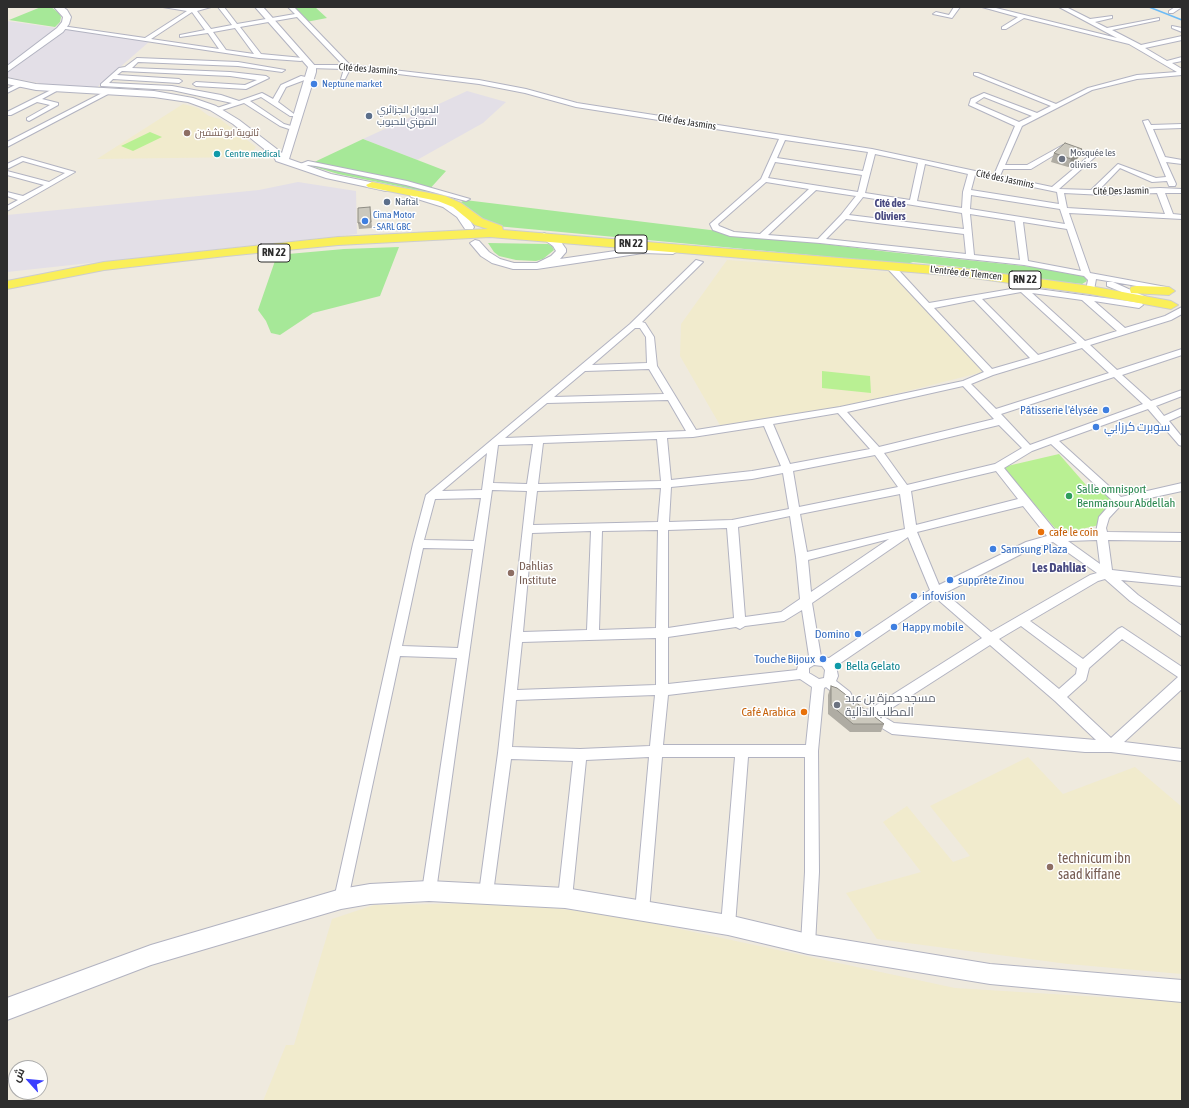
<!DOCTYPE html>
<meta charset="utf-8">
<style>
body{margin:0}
#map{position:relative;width:1189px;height:1108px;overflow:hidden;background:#efeade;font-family:"Asap Condensed",Cairo,sans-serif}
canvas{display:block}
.frame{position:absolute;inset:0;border:8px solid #2d2d2d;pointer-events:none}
.north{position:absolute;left:8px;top:1060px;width:40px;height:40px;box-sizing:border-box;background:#fff;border:1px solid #ababab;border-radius:50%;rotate:297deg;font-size:11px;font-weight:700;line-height:16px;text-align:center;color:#2d2d2d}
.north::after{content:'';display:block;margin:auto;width:14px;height:18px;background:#3b3fff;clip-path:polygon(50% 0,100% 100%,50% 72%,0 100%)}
</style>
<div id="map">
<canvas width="1189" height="1108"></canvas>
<div class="frame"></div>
<div class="north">ش</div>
</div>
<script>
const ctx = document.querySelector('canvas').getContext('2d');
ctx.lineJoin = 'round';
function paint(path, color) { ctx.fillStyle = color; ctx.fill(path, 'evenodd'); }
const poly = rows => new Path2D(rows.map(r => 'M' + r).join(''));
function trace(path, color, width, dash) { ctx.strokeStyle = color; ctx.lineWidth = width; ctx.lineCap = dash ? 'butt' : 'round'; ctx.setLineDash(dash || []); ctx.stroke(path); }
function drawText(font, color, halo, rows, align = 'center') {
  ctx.font = font + ' "Asap Condensed",Cairo,sans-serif'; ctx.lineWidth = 3; ctx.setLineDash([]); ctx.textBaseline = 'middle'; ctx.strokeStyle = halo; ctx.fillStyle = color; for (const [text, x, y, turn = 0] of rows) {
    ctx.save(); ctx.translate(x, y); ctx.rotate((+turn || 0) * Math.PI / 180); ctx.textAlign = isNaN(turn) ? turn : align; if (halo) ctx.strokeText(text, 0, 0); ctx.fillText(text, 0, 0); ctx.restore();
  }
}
paint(poly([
 [7,21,150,41,95,89,54,86,7,77],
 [467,91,506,102,483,123,417,160,363,139],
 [298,182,356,191,357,234,7,272,7,215,259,190]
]), '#e3dfe7');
paint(poly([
 [183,104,198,108,209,116,220,119,256,147,249,157,97,159],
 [727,260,891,272,983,372,840,408,721,427,680,356,681,324],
 [1028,757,1063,794,1135,767,1182,807,1182,974,1068,964,877,939,846,893,921,872,883,822,907,806,953,862,970,856,930,806],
 [501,903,610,914,955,988,1182,1002,1182,1101,263,1101,286,1045,294,1045,332,919,374,905]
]), '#f1ebcd');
paint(poly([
 [41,7,51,7,59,13,61,17,60,22,55,27,9,20],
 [292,7,315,7,327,18,306,22],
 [363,139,446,171,427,192,338,174,308,165],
 [465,200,890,252,1034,267,1083,274,1087,281,1082,284,966,272,960,267,913,262,907,264,496,226,483,221,459,203],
 [488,243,548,244,552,246,554,250,543,259,536,261,516,260,499,256,494,252],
 [399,247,380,296,313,313,280,335,271,333,266,321,258,310,277,255,344,249]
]), '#a6e898');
paint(poly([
 [150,132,162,137,133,151,121,146],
 [822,371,870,376,871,393,822,388],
 [1059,454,1093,493,1105,490,1113,499,1099,525,1060,534,1003,467]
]), '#b9f093');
trace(poly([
 [1149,7,1182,20]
]), '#6cbbf6', 1.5);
const street = poly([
 [163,7,211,7,197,11,211,29,232,25,218,7,224,7,237,24,295,14,288,7,294,7,350,65,479,80,526,89,577,103,872,149,994,175,1015,126,969,105,971,99,984,93,1037,113,1051,106,974,75,974,73,978,73,1056,104,1088,88,1137,75,1177,72,1129,44,1024,18,1006,29,1002,29,1002,27,1018,17,982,7,992,7,1117,38,1059,7,1066,7,1090,19,1112,16,1112,18,1095,22,1107,28,1159,18,1159,20,1112,30,1141,45,1182,36,1182,40,1145,48,1167,61,1182,57,1182,61,1172,63,1182,69,1182,75,1137,79,1092,90,1022,126,1005,165,1027,165,1063,145,1094,154,1095,157,1059,189,1091,190,1118,164,1156,178,1166,177,1143,121,1148,120,1151,125,1182,124,1182,128,1153,129,1165,157,1182,160,1182,164,1166,162,1176,184,1175,186,1169,186,1167,181,1152,182,1120,168,1098,191,1160,188,1182,189,1182,193,1165,193,1173,214,1182,215,1182,219,1069,213,1090,273,1166,287,1170,289,1166,291,1096,279,1094,290,1090,292,1086,290,1088,280,1084,276,1024,265,820,243,730,236,713,230,710,224,761,179,779,139,576,107,525,93,479,84,358,69,350,69,345,79,341,79,344,69,310,68,309,67,312,65,343,65,297,17,240,27,261,54,303,58,304,59,301,61,259,58,59,28,62,26,145,38,187,11,163,7],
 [192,12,205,30,180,35,180,37,208,33,219,49,151,39,192,12],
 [235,28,254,54,226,50,213,32,235,28],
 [984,97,1032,116,1019,122,975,103,984,97],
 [785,140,868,152,863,171,777,158,785,140],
 [1064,149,1089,156,1052,187,1000,176,1003,169,1031,169,1064,149],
 [875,154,918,163,910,200,865,193,875,154],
 [775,162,862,175,858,192,768,178,775,162],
 [925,164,968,174,963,192,962,208,917,201,925,164],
 [975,175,1057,192,1059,204,971,190,975,175],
 [766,182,809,189,760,234,734,232,719,226,718,224,766,182],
 [816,190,856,196,841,215,818,239,768,235,816,190],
 [1064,193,1104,195,1157,193,1165,214,1067,208,1064,193],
 [971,195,1060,209,1065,224,970,209,971,195],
 [863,197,962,213,964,229,849,215,863,197],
 [970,214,1015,221,1020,260,974,255,970,214],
 [846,219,964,234,966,254,826,239,846,219],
 [1023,222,1067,229,1081,271,1028,261,1023,222],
 [954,7,960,7,952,18,933,14,936,12,949,15,954,7],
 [1175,7,1182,7,1173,13,1169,13,1169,11,1175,7],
 [1172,26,1182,28,1182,32,1172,28,1172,26],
 [137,58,238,62,285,70,282,72,238,66,138,62,132,68,230,72,266,76,269,78,246,89,196,86,193,84,196,82,245,85,257,80,230,76,122,71,117,75,179,79,182,81,179,83,113,79,109,83,172,86,221,95,239,101,262,93,273,99,281,85,301,76,310,78,286,87,278,102,294,114,294,116,290,116,261,97,250,101,284,124,291,126,291,128,289,129,280,126,244,103,216,112,213,110,214,109,232,103,172,90,101,86,101,84,119,68,125,67,137,58],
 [19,83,21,84,21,86,7,93,7,89,19,83],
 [57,87,62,88,42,99,58,103,58,105,29,121,27,120,27,118,50,105,37,102,11,115,7,115,7,112,57,87],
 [108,90,111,92,110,93,7,147,7,142,108,90],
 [22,157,75,172,7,211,7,206,18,200,7,196,7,192,23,196,44,185,7,175,7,171,49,182,65,173,23,161,7,169,7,164,22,157],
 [308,161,407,181,470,199,466,201,406,185,316,166,308,165,299,168,295,166,308,161],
 [696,260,703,262,642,322,645,323,654,337,657,366,696,430,840,407,963,381,984,372,886,267,886,263,892,263,929,303,1023,287,1142,303,1143,305,1139,308,1094,301,1125,328,1165,316,1182,307,1182,314,1171,320,1090,345,1117,370,1182,349,1182,355,1122,375,1151,401,1182,390,1182,396,1156,406,1164,416,1182,408,1182,415,1169,421,1182,437,1182,446,1179,445,1148,409,1059,441,1121,497,1182,483,1182,491,1122,504,1109,518,1106,528,1107,532,1182,533,1182,541,1108,540,1112,570,1182,578,1182,586,1121,580,1138,595,1182,626,1182,637,1130,601,1105,579,1098,581,1030,621,1083,659,1118,629,1122,627,1182,667,1182,689,1124,742,1182,749,1182,761,1111,752,1085,752,892,734,865,718,863,714,865,710,870,709,982,638,936,598,836,666,838,676,836,681,850,692,852,696,850,700,846,701,842,700,826,687,824,688,818,751,819,872,815,944,813,949,808,951,803,949,801,944,805,872,805,757,748,757,735,925,733,930,728,932,723,930,721,925,735,757,662,757,649,911,647,916,642,918,637,916,635,911,649,757,586,760,572,898,570,903,565,905,560,903,558,898,573,761,511,759,493,893,491,898,486,900,481,898,479,893,498,753,527,491,492,490,436,891,434,896,429,898,424,896,422,891,457,658,400,656,348,899,346,904,341,906,336,904,334,899,413,544,426,495,630,324,696,260],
 [1021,292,1077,343,1038,355,982,299,1021,292],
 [1032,293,1082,300,1117,331,1085,341,1032,293],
 [974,300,1030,358,992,369,934,308,974,300],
 [635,328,640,328,646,337,647,363,592,365,635,328],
 [1082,348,1109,373,996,409,971,384,993,375,1082,348],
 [649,369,664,394,554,397,585,371,649,369],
 [1114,377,1143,404,1030,445,1001,414,1114,377],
 [963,386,994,419,879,447,847,412,963,386],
 [668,400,686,431,505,438,547,403,668,400],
 [838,413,870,449,790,464,773,424,838,413],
 [999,425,1022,448,995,464,907,485,884,453,999,425],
 [764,426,781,466,752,471,671,480,667,438,693,437,764,426],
 [657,439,661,481,538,484,543,443,657,439],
 [533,444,527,484,493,483,498,445,533,444],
 [1051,444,1113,501,1099,517,1096,532,1058,534,1004,468,1032,451,1051,444],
 [487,453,482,490,442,491,487,453],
 [875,455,898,487,799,507,793,471,875,455],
 [996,471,1018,499,916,525,911,491,996,471],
 [783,473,789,509,732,520,669,522,671,487,752,479,783,473],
 [661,488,658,522,533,525,537,491,661,488],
 [900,494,905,529,807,552,800,514,900,494],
 [481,498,474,541,424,540,435,499,481,498],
 [1023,506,1047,536,1026,542,939,585,917,532,1023,506],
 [790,516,796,557,800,599,781,612,745,617,738,527,790,516],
 [727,528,734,618,668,628,668,530,727,528],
 [658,530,656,628,599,630,602,531,658,530],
 [591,531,587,630,523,632,532,533,591,531],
 [908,537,930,590,829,658,821,657,812,603,908,537],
 [889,539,811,592,808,560,889,539],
 [1097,540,1100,564,1068,541,1097,540],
 [1053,542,1097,573,1090,575,991,632,945,593,1033,548,1053,542],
 [423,548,473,549,458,648,402,646,423,548],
 [802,610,809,656,799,662,797,670,668,684,668,637,736,627,740,629,745,626,784,621,802,610],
 [1021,626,1077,668,1076,674,1059,689,999,639,1021,626],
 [656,638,656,685,517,690,522,642,656,638],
 [1122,639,1178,677,1111,738,1067,697,1086,680,1089,668,1122,639],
 [990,645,1055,701,1096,740,894,723,881,715,990,645],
 [814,665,822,666,825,670,824,678,819,679,809,673,809,668,814,665],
 [800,679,812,687,806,745,663,745,668,695,800,679],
 [655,695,650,746,580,749,512,747,516,700,655,695],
 [1107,282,1113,282,1153,300,1152,302,1146,302,1107,286,1107,282]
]);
const secondary = poly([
 [54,7,63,7,67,10,71,17,69,24,63,32,7,72,7,66,57,28,62,22,63,17,54,7],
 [255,7,263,7,316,67,316,72,289,159,331,174,390,186,391,188,390,190,386,191,326,178,276,161,274,157,233,124,210,110,188,102,154,97,36,90,7,84,7,78,36,84,154,91,193,98,216,106,239,120,282,153,308,67,255,7],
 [415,192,451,203,465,213,474,227,473,229,465,229,457,217,443,207,411,197,410,195,415,192],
 [544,233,561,242,566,249,566,252,560,259,643,247,673,248,678,251,673,254,643,253,537,269,513,269,492,263,481,256,470,243,475,240,479,241,489,252,500,259,514,263,537,263,551,256,556,251,553,246,539,236,544,233],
 [429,881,565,888,728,915,808,934,990,964,1182,980,1182,1002,990,984,808,954,728,935,565,908,429,901,370,904,341,909,151,965,7,1020,7,998,151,945,341,889,370,884,429,881]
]);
const primary = poly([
 [372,182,445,196,461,203,483,219,502,226,503,230,959,268,1090,286,1171,301,1178,305,1171,309,1090,294,959,276,490,237,338,245,226,256,104,270,7,289,7,281,104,262,338,237,488,229,475,225,453,207,438,201,368,187,366,185,372,182],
 [1136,286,1169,287,1175,291,1169,295,1131,293,1130,290,1131,287,1136,286]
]);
trace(street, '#b2b3c1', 2);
trace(secondary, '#b2b3c1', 2);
trace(primary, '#cdcdcd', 2);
paint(street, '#fff');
paint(secondary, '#fff');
paint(primary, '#faef59');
paint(poly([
 [1082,149,1079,157,1068,167,1051,162,1054,153],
 [370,207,372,228,359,229,358,223],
 [831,686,884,724,881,732,850,732,828,714,828,695]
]), '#afaca3');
paint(poly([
 [1082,149,1079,157,1068,167,1071,159]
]), '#8e8c84');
const building = poly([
 [1065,143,1082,149,1071,159,1054,153,1065,143],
 [370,207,371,222,358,223,358,208,370,207],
 [831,686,837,688,884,724,853,724,831,705,831,686]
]);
paint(building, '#cbc8bd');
trace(building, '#8e8c84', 1);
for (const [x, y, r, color] of [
 [314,84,4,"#3f7fe0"],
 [369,116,4,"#5c6f8a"],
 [187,133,4,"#8d6e63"],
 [217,154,4,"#0f9aa8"],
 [1062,159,4,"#6b7280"],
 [387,202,4,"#5c6f8a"],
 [365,221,4,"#3f7fe0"],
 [1106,410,4,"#3f7fe0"],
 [1096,427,4,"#3f7fe0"],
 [1069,496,4,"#2e9e5b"],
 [1041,532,4,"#e8710a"],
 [993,549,4,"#3f7fe0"],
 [511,573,4,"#8d6e63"],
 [950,580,4,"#3f7fe0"],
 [914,596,4,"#3f7fe0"],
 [894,627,4,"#3f7fe0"],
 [858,634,4,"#3f7fe0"],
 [823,659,4,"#3f7fe0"],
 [838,666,4,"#0f9aa8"],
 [837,705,4,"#6b7280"],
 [804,712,4,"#e8710a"],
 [1050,867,4,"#8d6e63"]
]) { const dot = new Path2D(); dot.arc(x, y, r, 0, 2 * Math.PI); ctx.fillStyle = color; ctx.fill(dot); trace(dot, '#fff', 1.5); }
drawText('10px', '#2d2d2d', '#fff', [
 ["Cité des Jasmins",368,69,4],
 ["Cité des Jasmins",687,122,9],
 ["Cité des Jasmins",1005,179,12],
 ["Cité Des Jasmin",1121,191,-1],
 ["L'entrée de Tlemcen",966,273,6]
]);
drawText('10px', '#366cbe', '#fff', [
 ["Neptune market",322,84],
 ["Cima Motor",373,215],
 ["- SARL GBC",373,227]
], 'left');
drawText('10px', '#4e5e75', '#fff', [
 ["الديوان الجزائري",377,110],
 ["المهني للحبوب",377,122],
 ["Naftal",395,202]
], 'left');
drawText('10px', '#785e54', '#fff', [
 ["ثانوية ابو تشفين",195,133]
], 'left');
drawText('10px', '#5b616d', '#fff', [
 ["Mosquée les",1070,153],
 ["oliviers",1070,165]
], 'left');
drawText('10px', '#0d838f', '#fff', [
 ["Centre medical",225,154]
], 'left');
drawText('bold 11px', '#494a81', '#fff', [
 ["Cité des",890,204],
 ["Oliviers",890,217]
]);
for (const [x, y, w] of [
 [631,244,32],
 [274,253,32],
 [1025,280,32]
]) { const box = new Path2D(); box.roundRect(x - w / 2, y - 9, w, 18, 3); ctx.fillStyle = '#fff'; ctx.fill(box); trace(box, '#2d2d2d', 1); }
drawText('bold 11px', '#2d2d2d', null, [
 ["RN 22",631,244],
 ["RN 22",274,253],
 ["RN 22",1025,280]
]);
drawText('12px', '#366cbe', '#fff', [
 ["Pâtisserie l'élysée",1098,410,"right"],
 ["سوبرت كرزابي",1104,427],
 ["Samsung Plaza",1001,549],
 ["supprête Zinou",958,580],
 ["infovision",922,596],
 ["Happy mobile",902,627],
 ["Domino",850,634,"right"],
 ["Touche Bijoux",815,659,"right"]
], 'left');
drawText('12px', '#27864d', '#fff', [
 ["Salle omnisport",1077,489],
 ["Benmansour Abdellah",1077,503]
], 'left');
drawText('12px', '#c56008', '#fff', [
 ["cafe le coin",1049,532],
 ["Café Arabica",796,712,"right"]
], 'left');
drawText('12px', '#785e54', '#fff', [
 ["Dahlias",519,566],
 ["Institute",519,580]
], 'left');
drawText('12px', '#0d838f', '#fff', [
 ["Bella Gelato",846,666]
], 'left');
drawText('12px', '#5b616d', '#fff', [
 ["مسجد حمزة بن عبد",845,698],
 ["المطلب الدالية",845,712]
], 'left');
drawText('bold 13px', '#494a81', '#fff', [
 ["Les Dahlias",1059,568]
]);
drawText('14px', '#785e54', '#fff', [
 ["technicum ibn",1058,859],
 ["saad kiffane",1058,875]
], 'left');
</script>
